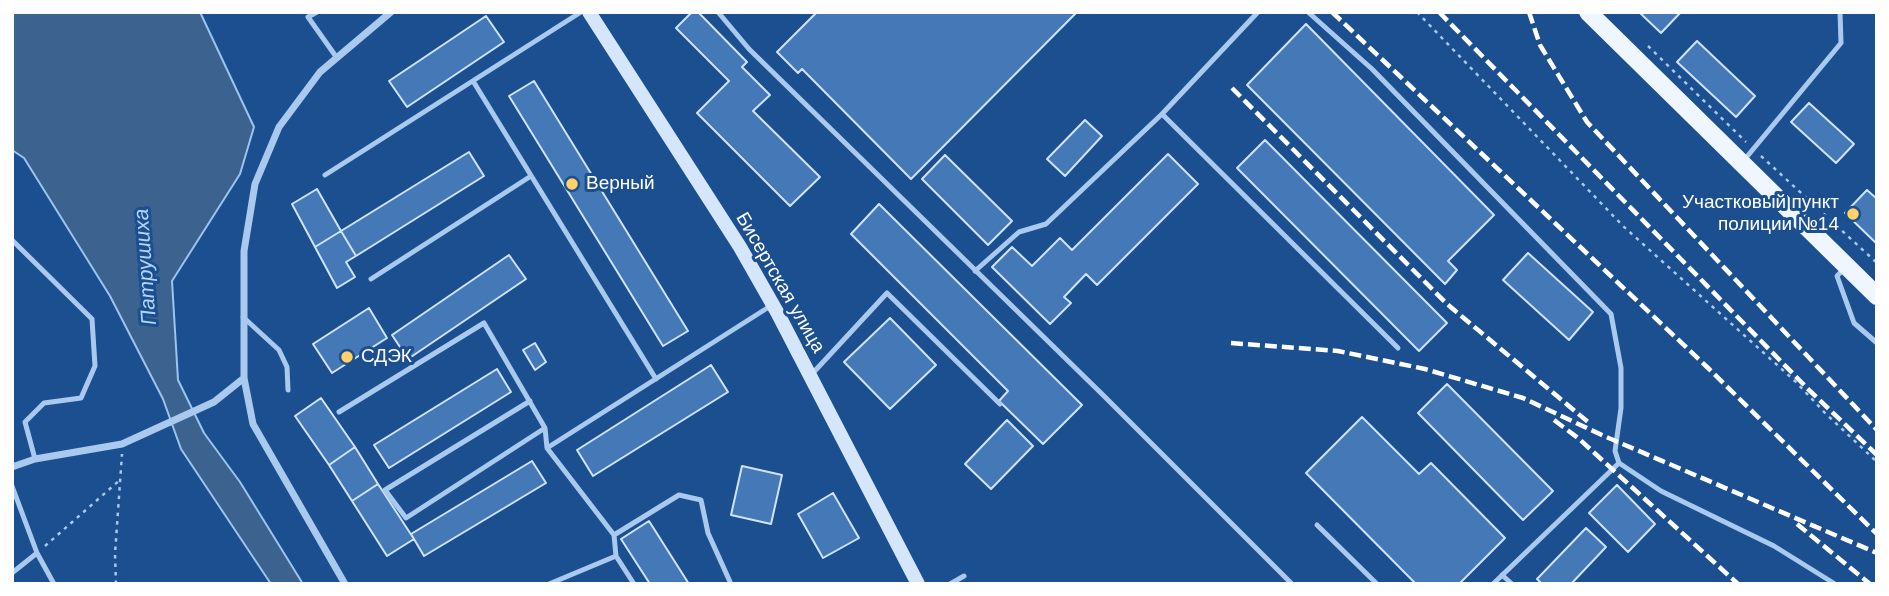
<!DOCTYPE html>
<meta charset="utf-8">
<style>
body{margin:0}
#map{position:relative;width:1889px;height:596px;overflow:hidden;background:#1b4f8f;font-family:Arial,sans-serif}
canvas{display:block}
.frame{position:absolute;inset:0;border:14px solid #fff;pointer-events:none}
</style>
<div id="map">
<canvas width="1889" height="596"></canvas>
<div class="frame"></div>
</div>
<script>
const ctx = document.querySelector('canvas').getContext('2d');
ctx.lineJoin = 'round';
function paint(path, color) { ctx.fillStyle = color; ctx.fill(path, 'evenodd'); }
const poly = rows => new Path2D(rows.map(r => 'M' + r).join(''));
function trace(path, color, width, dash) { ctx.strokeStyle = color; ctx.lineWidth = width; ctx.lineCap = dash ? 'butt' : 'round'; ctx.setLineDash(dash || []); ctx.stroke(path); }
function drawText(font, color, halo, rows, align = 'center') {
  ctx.font = font + ' Arial,sans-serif'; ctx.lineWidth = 6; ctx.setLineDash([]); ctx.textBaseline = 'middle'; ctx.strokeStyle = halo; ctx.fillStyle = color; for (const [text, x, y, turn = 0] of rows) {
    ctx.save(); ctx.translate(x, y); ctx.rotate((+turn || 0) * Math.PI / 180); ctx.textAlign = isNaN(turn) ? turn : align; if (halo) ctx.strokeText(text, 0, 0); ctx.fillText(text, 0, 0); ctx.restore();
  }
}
const water = poly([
 [12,12,200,12,254,127,240,174,172,281,178,380,204,433,240,482,303,584,271,584,181,449,163,399,110,296,24,158,12,150,12,12]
]);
paint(water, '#3c6290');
trace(water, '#9cc4f0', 2);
const building = poly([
 [692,12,698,12,747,62,742,67,770,95,753,111,820,177,790,206,697,113,729,81,676,28,692,12],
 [817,12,1077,12,911,179,802,69,798,73,777,52,817,12],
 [1639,12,1681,12,1661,33,1639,12],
 [486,16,504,42,407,107,389,81,486,16],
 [1306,24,1494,215,1448,261,1457,270,1445,284,1247,85,1306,24],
 [1697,41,1755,96,1736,117,1677,62,1697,41],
 [534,81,688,331,663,346,509,96,534,81],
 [1809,103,1854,144,1836,163,1791,122,1809,103],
 [1085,120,1102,136,1065,176,1047,159,1085,120],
 [1265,140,1447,323,1419,351,1237,168,1265,140],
 [469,152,484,176,356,256,341,231,469,152],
 [1168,154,1198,184,1097,285,1086,274,1064,297,1071,303,1050,324,992,267,1012,247,1032,266,1060,238,1072,250,1168,154],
 [945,155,1012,221,988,245,922,179,945,155],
 [317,189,341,231,315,247,292,204,317,189],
 [1867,190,1877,199,1877,244,1845,213,1867,190],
 [879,204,1082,405,1043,444,999,401,1008,391,851,234,879,204],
 [341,231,356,256,346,262,355,277,337,288,315,247,341,231],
 [1528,253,1593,312,1569,340,1503,280,1528,253],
 [509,255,526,279,408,359,392,335,509,255],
 [369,308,387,338,332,373,313,344,369,308],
 [890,318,936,365,890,409,844,362,890,318],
 [535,343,546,362,535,370,523,350,535,343],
 [711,365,728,392,593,476,577,450,711,365],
 [497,369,511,392,389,468,374,445,497,369],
 [1447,384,1553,491,1523,520,1418,413,1447,384],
 [321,398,355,447,329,465,295,416,321,398],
 [1362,417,1419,474,1431,463,1505,538,1459,584,1416,584,1306,473,1362,417],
 [1007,420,1033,446,991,489,965,464,1007,420],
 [355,447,378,484,352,501,329,465,355,447],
 [532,461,546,483,424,556,411,534,532,461],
 [742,466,782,475,771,524,731,515,742,466],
 [378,484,414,539,387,556,352,501,378,484],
 [1617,485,1655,524,1628,552,1589,513,1617,485],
 [833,493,859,538,823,558,798,514,833,493],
 [649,521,689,584,650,584,621,539,649,521],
 [1586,528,1606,547,1571,584,1542,584,1537,579,1586,528]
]);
paint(building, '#4478b7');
trace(building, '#cfe3fa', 2);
trace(poly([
 [1417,12,1623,226,1796,382,1825,413,1877,462],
 [1648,46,1746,142],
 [1761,156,1877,263],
 [45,546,121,479],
 [116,584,115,554,122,454]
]), '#a9c9ee', 2.5, [3.5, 5]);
trace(poly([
 [317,12,308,17,337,58],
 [718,12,749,49,1103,395,1292,584],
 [1308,12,1372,69,1611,314,1621,368,1621,408,1615,451,1619,463,1661,491,1774,546,1835,584],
 [473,81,656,379],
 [1162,114,1258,12],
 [1745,159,1841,43,1840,12],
 [325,175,581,12],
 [12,240,92,319,95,366,81,398,44,403,25,422,35,459],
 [1844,269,1837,276,1854,323,1877,343],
 [975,271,1019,232,1046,224,1162,114,1398,348],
 [371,279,531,176],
 [243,317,279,350,287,367,288,390],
 [812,374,887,293,1000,404],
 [530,401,385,490,406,518,545,428],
 [339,412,484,323,545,428,547,448],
 [12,486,37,553,54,584],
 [1317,525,1377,584],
 [614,535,679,495,701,500,708,533,731,584],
 [12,573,37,553],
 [1502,575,1512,584],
 [549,584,616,556],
 [634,584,616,556,614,535,547,448,772,305],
 [950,584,964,576],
 [1493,584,1619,463]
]), '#a9c9ee', 5);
trace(poly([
 [12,467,35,459,122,444,214,402,244,378],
 [345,584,253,424,244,378,244,251,255,184,279,127,320,72,391,12]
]), '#a9c9ee', 7);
trace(poly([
 [589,12,740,247,777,312,918,584]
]), '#d6e6fa', 14);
trace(poly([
 [1588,12,1877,296]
]), '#f0f6ff', 18);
trace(poly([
 [1332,12,1707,367,1877,534],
 [1439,12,1810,391,1877,455],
 [1529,12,1540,45,1587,122,1877,430],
 [1232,88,1447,304,1588,422],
 [1231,343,1338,351,1425,369,1523,398,1604,436,1877,553],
 [1554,420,1578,438,1738,584],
 [1797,524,1870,584]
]), '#fff', 4.5, [12, 5]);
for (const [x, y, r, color] of [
 [572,184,7,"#ffd166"],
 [1853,214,7,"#ffd166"],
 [347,357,7,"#ffd166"]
]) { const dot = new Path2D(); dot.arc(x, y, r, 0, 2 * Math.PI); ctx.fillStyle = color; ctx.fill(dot); trace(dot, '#1b4f8f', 2.5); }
drawText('19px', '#fff', '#1b4f8f', [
 ["Верный",586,184],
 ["Участковый пункт",1839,203,"right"],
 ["полиции №14",1839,225,"right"],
 ["СДЭК",361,357]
], 'left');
drawText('19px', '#fff', '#1b4f8f', [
 ["Бисертская улица",780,283,60]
]);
drawText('italic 21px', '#b5d3f5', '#1b4f8f', [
 ["Патрушиха",146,267,-94]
]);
</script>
